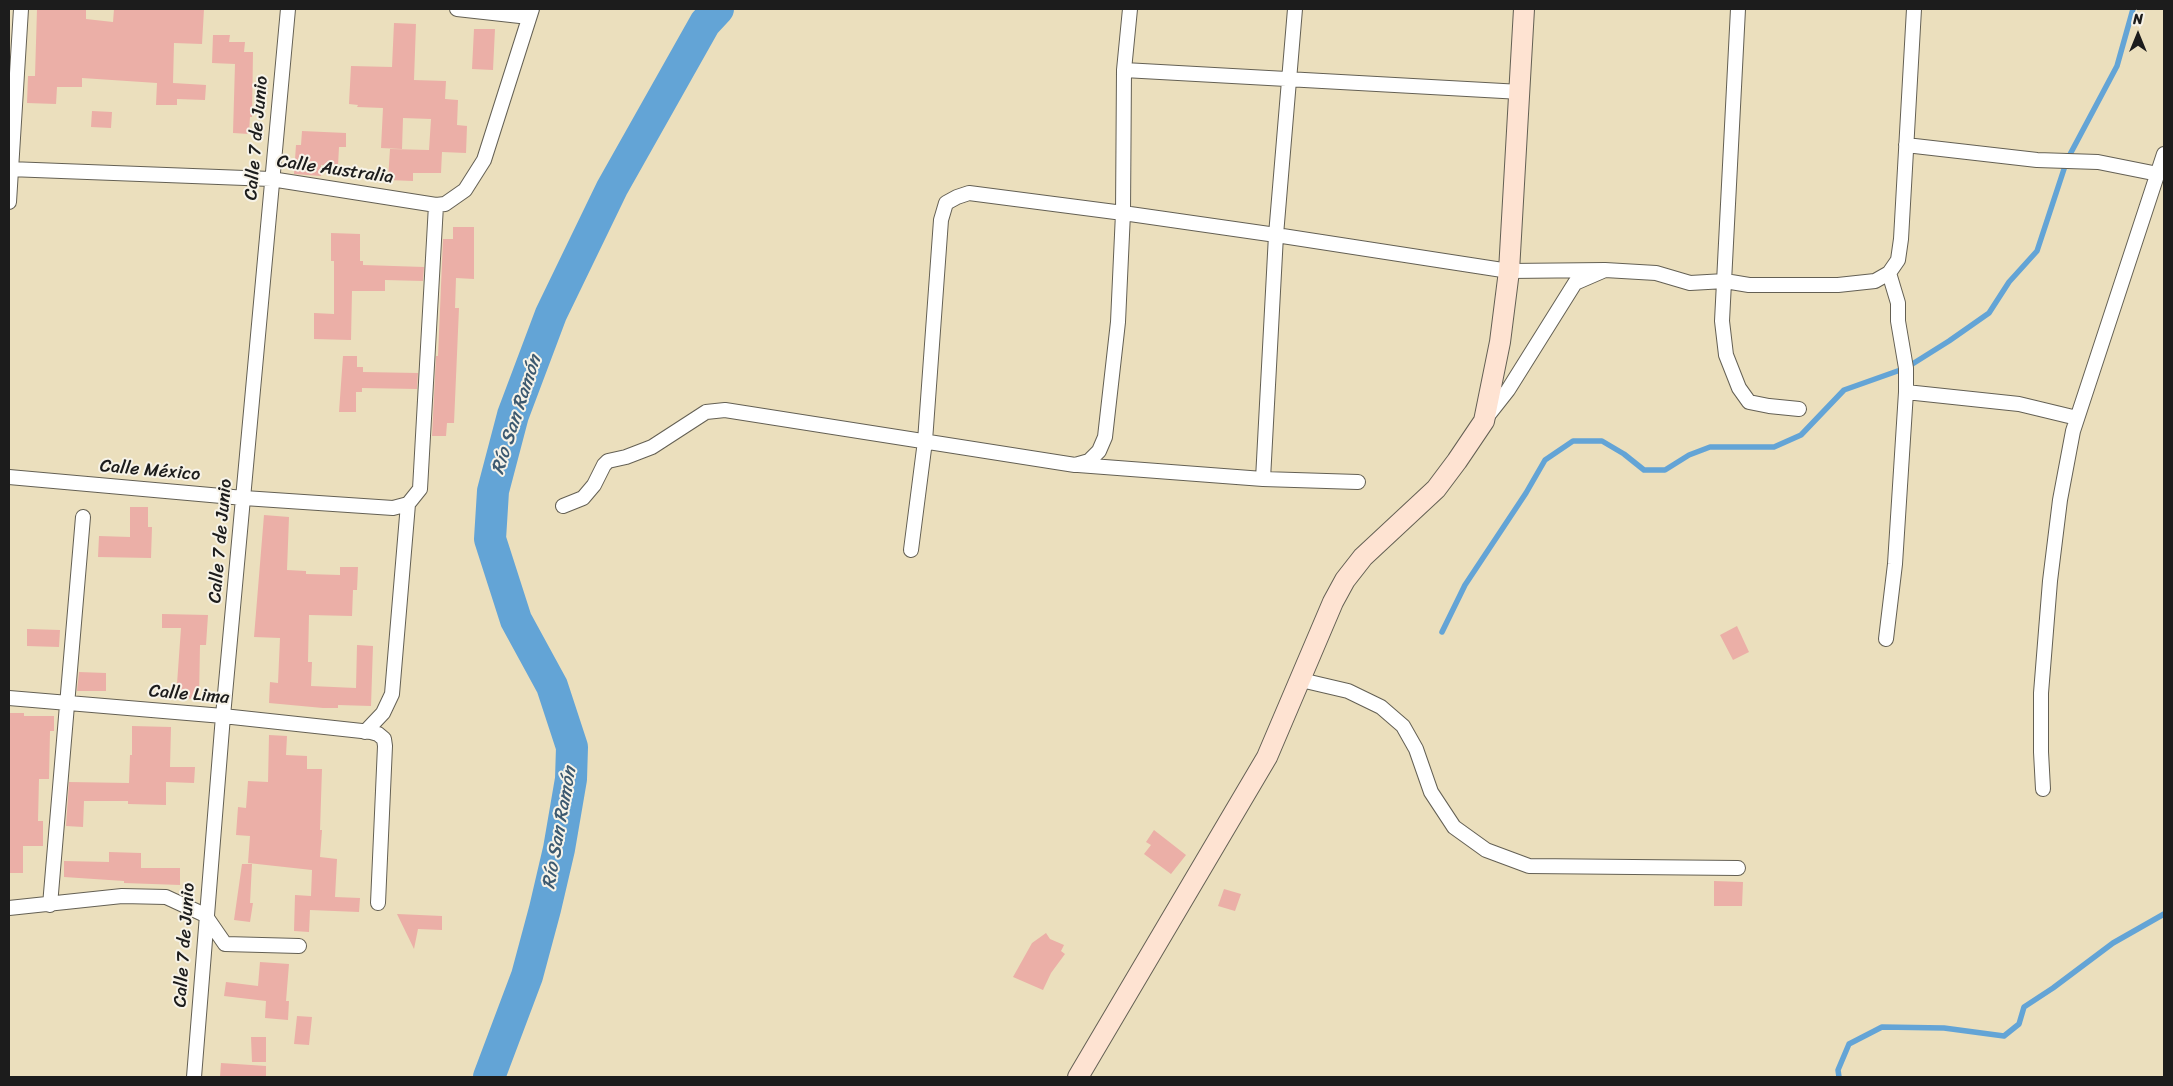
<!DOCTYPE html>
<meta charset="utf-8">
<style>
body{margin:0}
#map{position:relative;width:2173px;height:1086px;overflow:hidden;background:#ebdfbd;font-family:Sriracha,sans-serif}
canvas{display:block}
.frame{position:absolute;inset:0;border:10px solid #1c1c1c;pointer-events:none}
.north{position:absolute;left:2113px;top:10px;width:50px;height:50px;-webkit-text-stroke:4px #f7f3e8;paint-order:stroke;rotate:0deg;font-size:14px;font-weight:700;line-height:20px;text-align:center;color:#1c1c1c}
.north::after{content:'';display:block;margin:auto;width:18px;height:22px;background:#1c1c1c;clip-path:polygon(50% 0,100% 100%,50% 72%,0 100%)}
</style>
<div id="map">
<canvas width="2173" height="1086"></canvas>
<div class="frame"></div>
<div class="north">N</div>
</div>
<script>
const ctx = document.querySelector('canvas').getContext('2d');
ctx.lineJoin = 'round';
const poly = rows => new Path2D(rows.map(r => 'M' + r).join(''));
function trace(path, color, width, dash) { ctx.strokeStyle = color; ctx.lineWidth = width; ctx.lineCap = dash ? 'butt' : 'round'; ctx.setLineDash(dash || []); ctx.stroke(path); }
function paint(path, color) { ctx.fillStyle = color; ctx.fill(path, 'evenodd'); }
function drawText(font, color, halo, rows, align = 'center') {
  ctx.font = font + ' Sriracha,sans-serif'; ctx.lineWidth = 4; ctx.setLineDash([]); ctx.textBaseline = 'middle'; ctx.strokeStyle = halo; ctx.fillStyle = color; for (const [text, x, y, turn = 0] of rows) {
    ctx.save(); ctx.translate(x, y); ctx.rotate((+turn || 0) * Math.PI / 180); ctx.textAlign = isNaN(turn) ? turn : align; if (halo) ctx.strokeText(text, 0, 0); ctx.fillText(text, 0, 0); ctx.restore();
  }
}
trace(poly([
 [1442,632,1465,585,1526,493,1545,460,1573,441,1602,441,1624,454,1644,470,1665,470,1689,455,1710,447,1774,447,1801,435,1844,390,1906,368,1949,341,1989,313,2009,282,2037,251,2067,160,2117,66,2133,9],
 [1839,1077,1838,1070,1849,1044,1882,1027,1944,1028,2004,1036,2019,1024,2024,1007,2053,988,2113,943,2164,914]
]), '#63a4d6', 5.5);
trace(poly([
 [489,1077,527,976,545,909,559,849,571,779,572,747,552,686,516,620,490,539,493,491,513,415,551,314,612,188,705,23,718,9]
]), '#63a4d6', 32);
paint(poly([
 [37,9,86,9,86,19,113,22,114,9,204,9,202,44,174,43,173,83,206,85,205,100,177,99,177,105,156,105,157,83,82,78,82,87,57,87,56,104,27,103,28,76,35,76],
 [394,23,416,24,414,80,446,81,445,99,458,100,457,125,467,126,466,153,442,152,441,173,413,173,413,181,388,180,390,149,429,150,431,119,403,118,402,149,381,148,383,108,357,107,358,105,349,104,351,66,392,67],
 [474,29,495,29,493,70,472,69],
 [213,35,230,35,229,42,245,42,244,52,253,52,252,117,250,117,249,134,233,133,235,64,212,63],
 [92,111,112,112,111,128,91,127],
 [302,131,346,133,346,147,339,147,338,166,321,165,321,176,294,174,296,145,301,145],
 [453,227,474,227,474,279,456,278,455,308,459,308,454,423,447,423,446,436,432,436,436,356,438,356,443,239,453,239],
 [331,233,360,234,360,261,363,261,363,265,424,267,423,281,385,280,385,291,352,291,351,340,314,339,314,313,334,314,334,261,331,261],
 [343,356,357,356,357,367,363,367,363,372,418,373,417,389,362,388,362,392,356,392,356,412,339,412],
 [130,507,148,507,148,527,152,527,151,558,98,557,99,536,130,537],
 [264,515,289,517,287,570,306,571,306,574,340,575,340,567,358,567,357,590,353,590,352,616,309,615,308,662,312,662,311,686,356,688,357,645,373,646,371,706,338,705,338,708,323,708,269,703,270,682,278,683,280,638,254,637],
 [162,614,208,615,206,645,200,645,199,699,176,698,181,628,162,628],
 [1737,626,1749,652,1733,660,1720,635],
 [27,629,60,630,59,647,27,646],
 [79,672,106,673,106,691,77,691],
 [9,713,24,713,24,716,54,716,54,731,50,731,49,779,39,779,38,821,43,821,43,846,23,846,23,873,9,873],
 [132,726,171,727,170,767,195,767,194,783,166,782,166,805,128,804,128,801,84,801,83,827,66,826,69,782,129,783,130,755,132,755],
 [269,735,287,736,286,755,307,756,307,769,322,769,320,830,322,830,320,857,337,859,335,897,360,898,359,912,310,910,309,932,294,931,295,895,311,896,312,870,248,863,250,836,236,835,238,807,246,808,248,781,268,782],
 [1154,830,1186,855,1171,874,1144,854,1151,845,1146,842],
 [109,852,141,853,141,868,180,868,180,885,124,883,124,881,64,877,64,861,109,862],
 [242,864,252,864,250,903,253,903,250,922,234,920],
 [1714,881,1743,882,1742,906,1714,906],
 [1224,889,1241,894,1235,911,1218,906],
 [397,914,442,916,442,930,418,929,414,949],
 [1046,933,1050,939,1064,945,1061,951,1065,954,1051,973,1043,990,1013,977,1032,943],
 [260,962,289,964,286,1001,289,1001,288,1020,265,1018,266,1001,224,996,226,982,258,986],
 [297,1016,312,1017,309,1045,294,1044],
 [251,1037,266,1037,266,1062,252,1062],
 [221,1063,266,1066,266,1077,220,1077]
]), '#ebafa7');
const minor = poly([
 [457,9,529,17],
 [1738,9,1722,321,1726,355,1739,388,1749,402,1769,406,1799,409],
 [1124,70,1521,92],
 [1906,145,2037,160,2098,162,2158,174],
 [9,169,271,179,436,205,445,204,465,190,484,160,532,9],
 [9,202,21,9],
 [1906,392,2019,404,2077,418],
 [1486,418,1508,390,1575,283,1605,270,1656,273,1690,283,1725,281,1749,285,1838,285,1875,281,1889,273,1898,260,1901,239,1914,9],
 [1078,465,1263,479,1358,482],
 [9,477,244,498,393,508,408,504],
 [1263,479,1276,235,1295,9],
 [563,506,583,498,594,485,604,465,608,461,626,457,652,447,706,412,725,410,1075,465,1089,461,1099,451,1105,437,1118,322,1123,213,1124,70,1130,9],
 [911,550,925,441,941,220,946,203,957,197,969,193,1123,213,1276,235,1509,271,1605,270],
 [1886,639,1895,564,1906,392,1906,368,1898,321,1898,303,1889,273],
 [1301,680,1348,691,1381,707,1403,726,1416,749,1431,792,1454,827,1486,850,1529,866,1738,868],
 [9,698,223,716,371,732,378,734,384,739,385,746,378,903],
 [365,732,383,713,392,694,408,504,420,489,436,205],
 [2043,789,2041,752,2041,693,2050,581,2060,500,2073,431,2164,154],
 [50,905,83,517],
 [9,908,122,896,166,897,205,915,225,944,299,946],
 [194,1077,223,716,288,9]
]);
const secondary = poly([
 [1078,1077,1267,757,1333,602,1345,580,1363,557,1436,489,1457,461,1484,421,1500,342,1509,271,1524,9]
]);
trace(minor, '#646054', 16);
trace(secondary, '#646054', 22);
trace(minor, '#fff', 14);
trace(secondary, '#fee3d2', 20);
drawText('18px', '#1c1c1c', '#f7f3e8', [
 ["Calle 7 de Junio",257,138,-85],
 ["Calle Australia",335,170,8],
 ["Calle México",150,471,5],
 ["Calle 7 de Junio",221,541,-85],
 ["Calle Lima",189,695,5],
 ["Calle 7 de Junio",185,945,-86]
]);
drawText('italic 19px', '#3c5970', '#f7f3e8', [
 ["Río San Ramón",517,415,-72],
 ["Río San Ramón",560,828,-80]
]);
</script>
